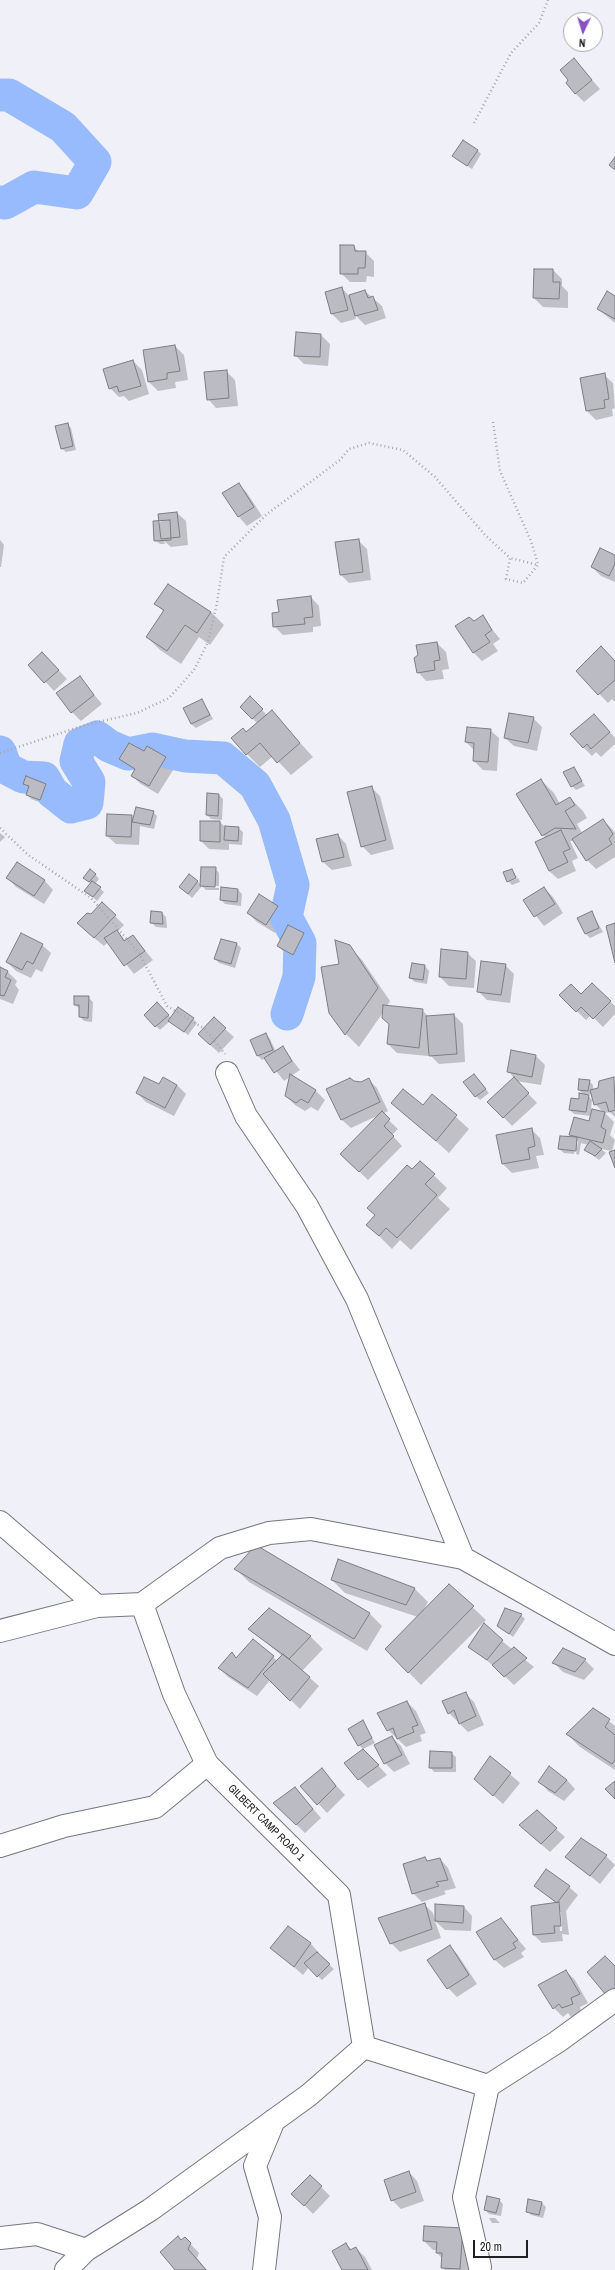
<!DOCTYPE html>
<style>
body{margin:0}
#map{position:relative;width:615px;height:2270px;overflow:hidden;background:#f0f0f8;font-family:"Archivo Narrow",sans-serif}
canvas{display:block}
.north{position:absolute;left:563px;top:12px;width:40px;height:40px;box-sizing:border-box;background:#fff;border:1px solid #a6a6a7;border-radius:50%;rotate:184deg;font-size:11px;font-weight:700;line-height:16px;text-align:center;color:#202023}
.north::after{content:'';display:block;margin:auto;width:14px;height:18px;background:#8a50c7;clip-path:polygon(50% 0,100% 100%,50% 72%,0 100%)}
.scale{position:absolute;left:473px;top:2240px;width:55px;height:18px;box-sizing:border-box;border:2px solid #202023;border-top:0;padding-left:5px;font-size:12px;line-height:14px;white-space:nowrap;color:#202023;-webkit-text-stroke:3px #fff;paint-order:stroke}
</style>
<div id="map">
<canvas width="615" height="2270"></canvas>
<div class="north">N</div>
<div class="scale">20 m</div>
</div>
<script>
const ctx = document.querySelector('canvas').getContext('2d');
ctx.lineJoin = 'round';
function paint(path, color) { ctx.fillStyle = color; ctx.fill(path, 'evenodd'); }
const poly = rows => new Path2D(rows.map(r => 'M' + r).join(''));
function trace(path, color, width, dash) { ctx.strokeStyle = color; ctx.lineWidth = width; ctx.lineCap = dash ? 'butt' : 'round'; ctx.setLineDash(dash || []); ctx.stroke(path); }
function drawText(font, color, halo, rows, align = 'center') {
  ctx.font = font + ' "Archivo Narrow",sans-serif'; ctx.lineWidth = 3; ctx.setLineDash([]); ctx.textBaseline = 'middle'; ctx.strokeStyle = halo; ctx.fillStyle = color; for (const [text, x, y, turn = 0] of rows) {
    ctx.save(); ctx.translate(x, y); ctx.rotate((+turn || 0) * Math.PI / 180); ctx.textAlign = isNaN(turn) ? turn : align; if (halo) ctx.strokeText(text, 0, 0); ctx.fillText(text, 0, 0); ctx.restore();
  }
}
paint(poly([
 [574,59,600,89,584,102,575,93],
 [477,150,481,154,472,169,458,160],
 [353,246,359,252,365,252,374,261,374,277,367,276,366,282,350,282,341,273],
 [553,270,562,279,562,286,568,292,568,308,543,307,534,298],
 [342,288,349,296,365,291,382,306,386,318,365,325,355,315,356,319,341,323,332,314,326,293],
 [615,297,615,323,598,309],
 [297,333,321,335,330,344,328,366,304,364,295,355],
 [175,346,184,355,188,380,175,382,176,388,158,391,149,382,144,351],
 [133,361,142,370,149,394,129,401,124,396,119,397,110,388],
 [226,371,235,380,238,406,216,408,208,399],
 [604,375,613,383,615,408,612,409,613,416,596,420,587,411],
 [67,424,71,428,76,450,66,452,61,448],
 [239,484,247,493,262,516,247,526,239,517,224,494],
 [177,513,186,521,188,545,171,547,164,541,165,544,160,544,155,540,160,522],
 [0,540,4,545,1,567,0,567],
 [358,540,367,549,371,580,349,583,341,575],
 [615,556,615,582,601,576,592,567],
 [311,597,319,606,321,626,313,627,313,632,283,635,274,626,280,613],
 [156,604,211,612,224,625,210,645,199,637,181,664,160,650,147,637,164,612],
 [482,617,500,639,493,644,498,651,482,661,473,652,474,622],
 [437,643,446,652,449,669,442,670,444,679,426,681,418,672],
 [51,662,67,679,54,691,30,665],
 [615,662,615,702,612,699,608,703,577,671],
 [79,677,102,704,81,721,72,712],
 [250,698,266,714,263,719,272,712,313,757,291,775,273,756,260,767,247,754,246,733,258,724,241,707],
 [202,700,213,719,196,728,191,724],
 [533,718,542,727,537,751,514,746,505,738],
 [603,724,615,738,615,744,601,757,596,752,592,756,583,747],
 [490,730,499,738,497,771,483,770,474,761,475,751,466,742],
 [147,747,166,758,175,767,158,794,141,784,132,776,135,771,120,759,144,753],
 [574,768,585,786,576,790,572,786],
 [541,780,554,793,560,804,570,798,583,811,587,818,577,824,582,833,603,820,612,829,615,833,615,857,596,869,587,860,574,841,570,841,578,858,572,861,576,871,558,879,549,871,546,838,543,835],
 [24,784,46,785,50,789,44,804,31,799,27,794,29,788],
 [371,787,380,796,394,849,371,855,362,846],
 [219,795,223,799,222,820,211,819,207,815],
 [153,812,157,816,154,829,140,826,139,845,116,844,107,836,131,816,134,819],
 [201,822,220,822,225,827,238,828,243,832,242,845,229,844,229,850,209,849,201,841],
 [0,833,5,837,0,842],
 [338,835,346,844,352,866,332,870,323,862],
 [17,863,45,881,53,890,44,904,16,887,8,878],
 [215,868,219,873,219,886,204,885,204,887,219,888,219,890,206,890,202,886,192,898,180,887,197,881,201,885],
 [512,870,517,877,509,882,508,881],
 [95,874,99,879,95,884,104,892,97,901,86,891,91,884,85,878],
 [518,878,520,882,512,885,509,882],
 [222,888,238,890,242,894,241,906,225,904,221,900],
 [544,888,553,897,563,913,544,926,524,901],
 [277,907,286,916,275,933,257,922,248,913],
 [162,913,166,917,167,928,156,927,151,922],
 [592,913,603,932,590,938,586,934],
 [115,916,124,925,117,932,126,941,133,936,153,960,134,974,108,942,104,946,87,932],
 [288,926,304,934,313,942,302,963,287,955,278,946],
 [237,944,241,948,235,968,219,963,215,959],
 [42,945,51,953,42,972,36,969,31,978,16,971,7,962],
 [349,946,362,960,390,1001,387,1006,422,1010,429,1017,454,1015,463,1024,465,1062,439,1064,430,1055,429,1050,428,1056,397,1053,388,1044,390,1025,384,1011,359,1047,346,1034,330,1013,341,964],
 [467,953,476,961,474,988,449,986,440,977],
 [505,965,514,974,510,1003,487,1000,478,991],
 [425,966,429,971,427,984,415,982,410,978],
 [0,968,8,972,17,981,15,985,19,990,13,1004,0,999],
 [592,984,615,1006,615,1014,603,1027,591,1015,586,1020,561,996,581,996],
 [88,997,93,1002,92,1022,84,1021,80,1017,80,1009,75,1005],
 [157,1004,171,1018,193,1019,197,1023,188,1035,170,1021,160,1030,145,1015],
 [225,1029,234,1037,219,1053,208,1043],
 [266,1034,270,1039,276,1052,282,1047,300,1070,291,1076,316,1091,325,1100,318,1111,311,1107,305,1111,295,1105,286,1096,290,1077,284,1081,266,1058,262,1060,258,1056,251,1041],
 [536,1056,545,1065,541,1085,516,1081,537,1103,512,1126,489,1102,514,1078,509,1072],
 [614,1078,615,1117,610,1112,605,1113,614,1122,610,1135,615,1140,612,1151,601,1149,606,1153,599,1160,586,1150,588,1145,581,1143,579,1155,576,1154,578,1141,576,1141,574,1154,564,1153,559,1149,574,1138,571,1134,590,1122,591,1116,574,1114,570,1110,584,1095,579,1090,589,1081,593,1085,593,1090,599,1089],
 [587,1094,593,1095,595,1104,604,1113,591,1110,592,1100],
 [163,1079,177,1085,186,1094,174,1116,146,1102,137,1093,160,1086],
 [368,1079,377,1088,388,1111,382,1114,398,1129,392,1135,402,1146,368,1180,341,1154,379,1115,351,1128,342,1120,354,1082,361,1083],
 [478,1080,489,1093,480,1100,476,1096],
 [432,1095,469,1129,449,1153,393,1103,423,1107],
 [531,1129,540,1138,544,1155,536,1156,539,1168,512,1173,503,1164,498,1136],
 [420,1162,447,1188,438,1198,450,1209,411,1250,400,1240,392,1249,368,1225],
 [339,1560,415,1589,428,1602,423,1611,449,1585,486,1620,421,1685,386,1649,418,1617,345,1593,332,1580],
 [236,1569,369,1613,382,1626,367,1651,249,1582],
 [521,1615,525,1619,513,1637,498,1626],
 [250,1629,310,1636,323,1649,302,1671,319,1686,300,1709,270,1680,257,1696,228,1677,219,1668,232,1654,237,1659,273,1657,277,1661,282,1656],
 [502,1641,534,1667,514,1685,496,1668,470,1647],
 [564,1650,585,1660,594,1669,584,1680,563,1672,554,1663],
 [465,1693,474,1702,484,1725,468,1732,449,1713],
 [407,1702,416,1711,426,1733,420,1735,422,1741,406,1747,388,1730],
 [593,1709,615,1726,615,1770,580,1747,567,1734],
 [363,1722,375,1743,363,1749,359,1745],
 [392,1737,401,1746,410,1764,394,1772,385,1763],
 [451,1753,456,1757,456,1772,434,1772,430,1767],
 [490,1757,520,1783,503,1804,484,1787],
 [372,1759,387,1775,368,1788,359,1779],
 [322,1770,345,1795,327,1813,302,1786],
 [567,1780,575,1789,564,1801,548,1791,540,1782],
 [295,1788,321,1818,305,1833,274,1803],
 [556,1829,565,1837,550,1852,529,1834],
 [606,1856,615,1865,600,1884,567,1857],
 [440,1859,448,1868,456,1888,444,1891,446,1894,422,1902,413,1893,428,1862],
 [536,1886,569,1887,578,1895,566,1911,569,1935,562,1934,563,1941,542,1943,534,1935,557,1904],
 [559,1912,561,1912,562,1931,560,1931],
 [425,1905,433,1913,435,1920,464,1907,472,1916,471,1931,445,1930,435,1921,441,1938,400,1952,391,1943],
 [501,1919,526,1949,521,1953,524,1957,504,1968,495,1960,477,1932],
 [288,1927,311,1944,319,1953,318,1955,334,1969,322,1980,309,1967,303,1975,272,1948],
 [450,1946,458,1955,477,1984,457,1997,448,1988],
 [566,1971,575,1980,588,2003,580,2007,581,2013,571,2017,568,2013,563,2017,554,2008,539,1985],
 [409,2172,417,2181,424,2201,401,2209,392,2200],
 [310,2176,330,2196,313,2214,293,2194],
 [499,2200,503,2204,501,2216,489,2214,485,2210],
 [542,2203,546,2207,543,2218,531,2215,527,2211],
 [489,2218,495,2218,500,2223,492,2223],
 [425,2227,471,2238,469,2270,445,2270,443,2267,443,2259,437,2253,437,2250,433,2250,424,2241],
 [185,2238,199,2253,197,2258,207,2270,177,2270],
 [346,2244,352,2250,356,2248,365,2257,372,2270,343,2270]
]), '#0003');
trace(poly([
 [0,95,9,95,63,127,95,162,77,193,34,187,5,203,0,202],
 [0,752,6,768,23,777,44,778,52,792,71,807,87,803,89,782,76,761,80,744,97,737,109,746,128,754,153,749,185,756,223,758,255,785,274,820,293,885,286,917,300,943,299,977,287,1014]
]), '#97bbfc', 33);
const building = poly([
 [574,58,592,80,575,94,566,83,568,80,560,70,574,58],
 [463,140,478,150,467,166,452,156,463,140],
 [615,157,615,170,609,165,615,157],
 [340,245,354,245,355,251,366,251,365,268,358,268,358,274,340,274,340,245],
 [534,269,553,269,553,282,560,282,559,299,533,298,534,269],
 [342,287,348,310,331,314,325,292,342,287],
 [365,290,368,298,373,296,378,310,355,316,349,295,365,290],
 [607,291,615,296,615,319,597,309,607,291],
 [296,332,321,334,320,357,294,356,296,332],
 [175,345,180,371,167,373,167,379,148,382,143,350,175,345],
 [133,360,141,386,119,392,117,386,109,389,103,369,133,360],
 [227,370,229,398,207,400,204,372,227,370],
 [605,373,609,399,604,400,605,408,586,411,580,378,605,373],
 [68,423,73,446,61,449,55,426,68,423],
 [239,483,254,507,238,517,222,493,239,483],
 [177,512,180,537,161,539,158,514,177,512],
 [170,520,171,540,154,541,153,521,170,520],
 [359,539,363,572,340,575,335,542,359,539],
 [600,548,615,555,615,564,609,576,591,567,600,548],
 [168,584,211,612,197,633,185,625,167,651,146,637,164,610,154,604,168,584],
 [311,596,313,617,304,618,305,624,273,627,272,613,279,612,277,600,311,596],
 [483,615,492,630,485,635,490,642,473,653,455,626,469,617,474,621,483,615],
 [437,642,440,660,434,661,435,670,417,673,414,658,418,655,416,645,437,642],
 [601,646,615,661,615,680,598,695,576,671,601,646],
 [42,652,59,670,44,683,28,665,42,652],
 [80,676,94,695,71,713,56,693,80,676],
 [250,696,263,709,252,719,240,707,250,696],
 [202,699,210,715,191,724,183,708,202,699],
 [272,710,300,743,277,763,260,743,246,755,231,738,243,728,246,732,272,710],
 [509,713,534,717,528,743,504,738,509,713],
 [594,714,610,732,591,749,587,744,583,748,570,734,594,714],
 [467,727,491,729,488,762,473,761,474,743,465,742,467,727],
 [129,743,144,751,147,746,166,757,149,786,131,776,135,769,119,759,129,743],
 [574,767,582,781,571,787,563,772,574,767],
 [26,776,46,784,40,800,26,795,29,786,23,784,26,776],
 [541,779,556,805,570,797,575,805,565,811,576,829,555,828,542,836,516,794,541,779],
 [372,786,386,840,361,847,347,792,372,786],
 [207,793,219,794,218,816,206,815,207,793],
 [136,807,154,811,150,825,132,822,136,807],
 [107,814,132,815,131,837,106,836,107,814],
 [603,819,613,834,609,839,612,844,586,861,572,839,603,819],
 [200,821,220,821,220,842,200,841,200,821],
 [225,826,239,827,238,841,224,840,225,826],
 [561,830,570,849,563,852,568,862,549,871,535,842,561,830],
 [338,834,344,857,322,862,316,839,338,834],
 [17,862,45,880,34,896,6,878,17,862],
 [201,867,216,867,215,887,200,886,201,867],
 [90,869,96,874,89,882,83,878,90,869],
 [512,869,516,878,507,882,503,872,512,869],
 [189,874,198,881,188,894,179,887,189,874],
 [92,881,101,887,93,897,84,891,92,881],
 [221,887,238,889,237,902,220,900,221,887],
 [544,887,555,904,534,917,523,900,544,887],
 [259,894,278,906,266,925,247,913,259,894],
 [102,902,116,915,94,938,77,923,87,913,91,914,102,902],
 [151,911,162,912,163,924,150,923,151,911],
 [592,911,599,928,585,934,577,918,592,911],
 [615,923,615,963,606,926,615,923],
 [288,925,304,933,293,955,277,946,288,925],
 [117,930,124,941,133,935,145,951,124,966,104,938,117,930],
 [21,933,43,944,33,964,27,961,22,970,6,962,21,933],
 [221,939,237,943,231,964,214,959,221,939],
 [335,940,350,945,378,988,345,1035,329,1013,321,967,339,964,335,940],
 [441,949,468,952,466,979,439,977,441,949],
 [481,961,506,964,501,995,477,992,481,961],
 [412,963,425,965,423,980,409,978,412,963],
 [0,967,8,971,5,977,11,980,4,996,0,995,0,967],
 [592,983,611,1001,593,1019,581,1007,576,1012,559,995,571,984,581,994,592,983],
 [74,996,89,996,88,1018,79,1017,79,1005,74,1005,74,996],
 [157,1002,169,1015,155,1027,144,1015,157,1002],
 [383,1005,423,1009,419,1048,387,1044,389,1024,382,1018,383,1005],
 [178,1007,194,1018,184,1032,168,1021,178,1007],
 [454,1014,457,1054,429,1056,426,1016,454,1014],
 [214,1017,226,1028,210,1045,198,1034,214,1017],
 [266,1033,273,1050,257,1056,250,1040,266,1033],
 [283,1046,292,1061,274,1073,264,1058,283,1046],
 [511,1050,536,1055,532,1077,507,1072,511,1050],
 [290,1074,316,1090,308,1103,301,1099,296,1103,285,1096,290,1074],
 [474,1074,486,1089,475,1097,463,1082,474,1074],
 [144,1077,159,1084,163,1077,177,1085,165,1108,136,1093,144,1077],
 [514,1077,529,1093,503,1118,487,1102,514,1077],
 [614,1077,615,1110,609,1112,606,1102,594,1105,590,1090,598,1088,599,1081,614,1077],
 [350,1078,354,1081,361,1082,369,1078,380,1102,341,1120,326,1089,350,1078],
 [579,1079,590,1080,588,1091,578,1090,579,1079],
 [403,1089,423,1105,432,1094,457,1115,436,1141,391,1103,403,1089],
 [579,1093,589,1095,586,1112,569,1110,571,1098,579,1099,579,1093],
 [592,1109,605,1112,601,1127,606,1130,603,1143,569,1135,574,1117,589,1121,592,1109],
 [382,1111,390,1119,384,1126,394,1136,359,1172,340,1154,382,1111],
 [532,1128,535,1146,528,1148,530,1159,502,1164,496,1135,532,1128],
 [560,1136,577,1137,576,1151,558,1149,560,1136],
 [590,1141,602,1149,595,1156,584,1150,590,1141],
 [615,1150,615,1168,609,1152,615,1150],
 [420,1161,435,1174,425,1184,437,1195,397,1238,386,1228,379,1236,366,1225,375,1215,367,1208,407,1165,412,1169,420,1161],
 [256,1545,370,1613,354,1639,234,1569,256,1545],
 [338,1559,415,1588,406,1605,331,1580,338,1559],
 [449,1584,474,1606,408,1673,385,1649,449,1584],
 [269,1608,311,1636,289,1659,248,1629,269,1608],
 [505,1608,522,1614,509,1634,497,1626,505,1608],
 [484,1623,503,1640,487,1660,468,1647,484,1623],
 [253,1639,274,1656,248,1688,218,1668,232,1652,236,1658,253,1639],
 [514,1647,527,1658,504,1677,492,1665,514,1647],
 [563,1648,586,1659,575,1672,552,1663,563,1648],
 [283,1654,310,1677,290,1701,263,1674,283,1654],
 [466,1692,476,1716,459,1724,454,1710,448,1714,442,1701,466,1692],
 [407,1701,418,1725,412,1727,414,1732,397,1739,393,1728,387,1731,377,1713,407,1701],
 [593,1708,610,1719,605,1727,615,1735,615,1760,612,1764,566,1734,593,1708],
 [363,1720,372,1738,358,1746,348,1729,363,1720],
 [392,1736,402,1755,384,1764,374,1745,392,1736],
 [363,1749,379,1765,358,1780,344,1763,363,1749],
 [430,1751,452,1752,452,1768,429,1768,430,1751],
 [490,1756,511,1773,493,1796,474,1779,490,1756],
 [549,1766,567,1780,555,1793,538,1782,549,1766],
 [322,1768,336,1786,317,1805,300,1786,322,1768],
 [615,1781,615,1799,605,1789,615,1781],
 [295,1787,313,1809,296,1825,273,1803,295,1787],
 [537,1810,557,1828,541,1844,519,1825,537,1810],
 [581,1838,607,1855,590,1876,565,1857,581,1838],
 [425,1857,427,1861,440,1858,448,1880,436,1882,439,1886,412,1894,403,1864,425,1857],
 [546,1869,570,1886,557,1903,534,1886,546,1869],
 [559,1902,561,1926,554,1926,555,1933,533,1935,531,1906,559,1902],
 [425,1903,432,1929,390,1944,378,1918,425,1903],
 [435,1904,464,1906,463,1923,435,1921,435,1904],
 [501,1918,518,1940,513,1943,516,1948,494,1960,476,1932,501,1918],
 [288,1926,311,1943,294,1967,270,1948,288,1926],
 [450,1945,469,1975,447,1989,427,1960,450,1945],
 [317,1952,330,1964,317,1977,304,1963,317,1952],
 [605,1956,615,1966,615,1988,606,1995,587,1972,605,1956],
 [566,1970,580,1994,571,1998,573,2004,562,2008,559,2004,553,2009,538,1985,566,1970],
 [409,2171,416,2192,391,2201,384,2180,409,2171],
 [310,2175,322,2186,304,2206,291,2194,310,2175],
 [487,2196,500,2199,496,2213,484,2210,487,2196],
 [528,2199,542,2202,539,2215,526,2212,528,2199],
 [424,2226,463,2228,460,2269,441,2268,442,2253,436,2253,437,2242,423,2241,424,2226],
 [178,2236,181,2240,185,2237,191,2243,188,2249,206,2270,175,2270,160,2252,178,2236],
 [346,2243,350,2250,356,2247,368,2270,342,2270,332,2251,346,2243]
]);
paint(building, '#bbbcc3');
trace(building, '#7d7d84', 1);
const minor = poly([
 [227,1073,246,1116,307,1206,357,1299,463,1558],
 [0,1522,97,1606],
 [142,1604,174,1694,207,1764,339,1895,364,2047],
 [0,1631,97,1606,142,1604,220,1548,269,1533,311,1529,463,1558,615,1644],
 [0,1846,64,1826,155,1807,207,1764],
 [0,2238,37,2234,86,2250,150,2210,309,2095,364,2047,488,2086,557,2042,615,2000],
 [480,2267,464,2197,488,2086],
 [66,2270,86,2250],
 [264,2270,270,2217,255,2166,274,2120]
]);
trace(minor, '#76777d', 24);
trace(poly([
 [474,123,511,53,539,23,548,0],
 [493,422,500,471,531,541,538,564],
 [0,753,85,725,137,713,169,698,194,670,208,642,217,603,224,557,267,514,340,460,349,449,369,443,403,450,435,477,485,535,510,558,506,579,523,583,538,565,510,558],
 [0,828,27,854,91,898,139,953,167,1006,205,1029,225,1054]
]), '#a7a7ad', 2.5, [1, 3]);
trace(minor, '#fff', 22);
drawText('11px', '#202023', '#fff', [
 ["GILBERT CAMP ROAD 1",266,1823,45]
]);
</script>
